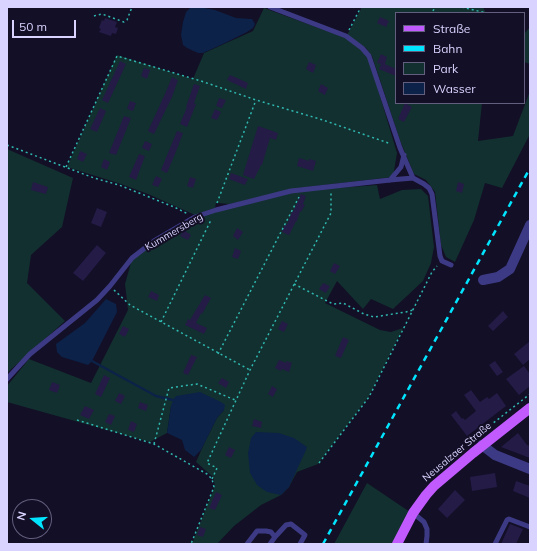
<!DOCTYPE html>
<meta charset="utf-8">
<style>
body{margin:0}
#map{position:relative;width:537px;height:551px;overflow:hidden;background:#130f26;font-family:Mulish,sans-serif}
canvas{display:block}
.frame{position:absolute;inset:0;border:8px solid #d9d4ff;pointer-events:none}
.legend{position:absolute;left:395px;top:12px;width:130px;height:92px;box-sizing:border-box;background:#130f26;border:1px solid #625e7d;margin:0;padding:5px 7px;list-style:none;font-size:12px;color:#d9d4ff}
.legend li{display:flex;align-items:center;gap:8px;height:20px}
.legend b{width:20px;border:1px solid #625e7d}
.north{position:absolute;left:12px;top:499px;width:40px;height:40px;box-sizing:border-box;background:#130f26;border:1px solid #625e7d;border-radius:50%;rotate:287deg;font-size:11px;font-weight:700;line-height:16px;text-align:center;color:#d9d4ff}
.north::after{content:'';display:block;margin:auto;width:14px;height:18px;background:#00e5ff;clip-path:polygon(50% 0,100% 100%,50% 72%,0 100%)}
.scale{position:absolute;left:12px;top:20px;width:64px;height:18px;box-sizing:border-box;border:2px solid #d9d4ff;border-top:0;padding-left:5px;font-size:12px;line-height:14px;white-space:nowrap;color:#d9d4ff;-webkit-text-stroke:3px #130f26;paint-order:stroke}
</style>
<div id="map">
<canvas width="537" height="551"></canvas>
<div class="frame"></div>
<ul class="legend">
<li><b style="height:5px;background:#c25bff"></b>Straße</li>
<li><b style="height:5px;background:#00e5ff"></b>Bahn</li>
<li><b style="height:11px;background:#12302f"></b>Park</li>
<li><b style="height:11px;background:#0c2248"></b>Wasser</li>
</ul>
<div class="north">N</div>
<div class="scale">50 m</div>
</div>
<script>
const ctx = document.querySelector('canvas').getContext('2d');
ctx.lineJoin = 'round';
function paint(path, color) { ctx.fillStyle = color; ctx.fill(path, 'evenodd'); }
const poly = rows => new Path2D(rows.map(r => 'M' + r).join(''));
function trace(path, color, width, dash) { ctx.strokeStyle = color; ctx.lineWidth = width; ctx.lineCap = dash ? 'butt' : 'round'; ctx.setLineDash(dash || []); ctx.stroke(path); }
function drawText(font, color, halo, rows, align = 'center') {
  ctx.font = font + ' Mulish,sans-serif'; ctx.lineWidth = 4; ctx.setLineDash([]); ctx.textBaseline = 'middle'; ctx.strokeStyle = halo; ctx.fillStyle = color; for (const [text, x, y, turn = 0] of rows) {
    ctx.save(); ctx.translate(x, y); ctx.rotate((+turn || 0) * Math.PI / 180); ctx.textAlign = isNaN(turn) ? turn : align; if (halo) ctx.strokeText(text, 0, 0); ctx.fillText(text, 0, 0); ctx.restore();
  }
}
paint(poly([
 [362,7,483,7,486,13,396,13,396,103,482,103,478,141,513,136,530,91,530,134,502,188,485,183,474,220,455,262,446,257,441,245,435,192,426,180,414,174,401,143,372,56,366,48,347,35],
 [264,8,346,38,362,50,369,59,397,153,393,177,298,188,230,204,216,203,215,208,195,215,148,194,118,183,67,167,117,55,193,79,204,53,253,31],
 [530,27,530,64,524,62,524,34],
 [7,149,73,178,62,227,31,255,27,283,65,321,7,373],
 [377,185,380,199,402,190,421,189,428,196,434,247,431,263,423,281,393,309,371,299,363,309,337,281,325,303,380,330,391,332,403,328,369,396,318,464,297,472,289,487,281,495,261,505,234,526,217,544,192,544,215,486,213,477,196,462,204,444,217,418,224,410,171,406,167,433,150,442,7,402,7,386,29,359,91,383,128,310,125,284,132,259,155,242,196,219,218,211,299,191],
 [367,483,410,512,392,544,334,544]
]), '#12302f');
paint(poly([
 [191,7,199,7,215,10,236,18,252,19,255,24,253,28,247,32,225,43,203,53,198,53,187,48,183,45,181,35,183,22,186,12],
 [106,299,116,304,117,312,92,361,88,365,62,357,57,352,56,344,85,323],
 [200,392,221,402,225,405,224,410,217,418,201,450,194,457,185,450,182,440,167,433,171,406,173,400,176,396],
 [256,432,279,433,294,438,307,447,306,450,289,487,281,495,267,492,257,485,250,473,248,453,251,438]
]), '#0c2248');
trace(poly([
 [92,361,156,396,173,400]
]), '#0c2248', 2.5);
paint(poly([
 [380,17,389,21,386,27,377,23],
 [105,18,117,22,115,27,118,28,116,34,112,33,111,36,99,32,101,29,99,28,100,25,102,20,104,21],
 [381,54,387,57,385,64,396,69,396,76,379,69,381,64,377,63],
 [120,61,126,64,108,103,102,100],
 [309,62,316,65,313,73,306,69],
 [144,68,150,70,147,79,141,76],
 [230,75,248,83,246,89,227,80],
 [172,77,178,80,172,97,154,134,148,131,165,94],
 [194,84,200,86,194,103,196,104,187,127,180,124,187,107,186,107],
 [321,84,328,88,325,95,318,91],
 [219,98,226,100,222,108,216,106],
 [130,101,136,103,133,111,127,109],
 [405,103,412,107,404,122,398,119],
 [100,108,106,111,97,132,90,129],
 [215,109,221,112,217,120,211,118],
 [124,116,131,118,116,155,109,153],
 [258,126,278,133,276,140,270,138,262,165,261,165,254,179,243,175],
 [177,131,183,133,177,149,167,173,161,170],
 [145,141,152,144,149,151,142,148],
 [80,151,87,154,83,162,77,159],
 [139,154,145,156,136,180,129,177],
 [299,158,309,161,309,159,316,161,313,171,297,166],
 [104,159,110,162,107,170,101,167],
 [231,173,248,179,245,185,229,179],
 [156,176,162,179,158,187,152,185],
 [190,177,196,179,193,188,187,186],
 [33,182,48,187,46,194,31,190],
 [458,182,464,184,462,193,456,191],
 [301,194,306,196,303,204,305,205,301,212,300,211,297,221,296,221,289,235,282,232,285,224,287,225,292,211,293,212],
 [97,208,107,212,101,227,91,223],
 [237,228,243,232,238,240,233,236],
 [184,230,191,235,188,240,180,236],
 [97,245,106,253,83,281,73,273],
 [235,248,241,251,238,259,232,257],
 [334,263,340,266,335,274,330,271],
 [323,283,330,286,326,293,319,289],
 [151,291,159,295,157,301,148,297],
 [205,295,211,298,202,314,201,313,196,323,207,328,204,334,185,325,188,319,190,320],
 [503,311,508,317,493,331,488,326],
 [282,321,288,324,284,332,278,329],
 [123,326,129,329,125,337,119,334],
 [343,337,349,340,341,358,335,356],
 [530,341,530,359,523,365,514,354],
 [191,355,197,357,188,375,183,373],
 [279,360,286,363,286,361,292,363,289,372,282,369,281,371,275,368],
 [495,361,503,372,497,376,489,365],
 [524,366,530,374,530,386,519,395,506,379],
 [104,375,110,378,101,397,95,394],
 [222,378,229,382,226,388,218,383],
 [52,382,60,385,57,393,49,390],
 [272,386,277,389,273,397,268,394],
 [471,390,480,402,487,397,489,399,497,393,506,406,467,436,451,415,456,411,462,419,463,418,465,420,476,411,464,395],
 [119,393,125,396,121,404,115,401],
 [140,402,148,405,146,411,138,408],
 [85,406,94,410,89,419,80,415],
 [109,414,115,416,111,425,105,422],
 [254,419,262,422,261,428,252,426],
 [131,421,137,424,134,432,128,430],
 [518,433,527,445,530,446,530,458,501,447],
 [229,447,235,450,231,458,225,455],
 [495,473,497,487,472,491,470,477],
 [516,481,530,486,530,498,513,491],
 [455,490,465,500,447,518,438,509],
 [216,492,222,495,215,510,209,508],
 [510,524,523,529,516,544,501,544],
 [200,527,206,529,203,537,197,535]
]), '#241b47');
trace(poly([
 [462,7,486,13],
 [433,11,435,7],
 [94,16,97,15,102,14,124,22,127,20,132,7],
 [349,30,361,7],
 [7,145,94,178,119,185,174,207,188,214],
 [66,167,117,56,201,81,256,100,323,120,391,144],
 [217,203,256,100],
 [294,284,333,304,343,303,364,314,374,317,406,312,413,310],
 [114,290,130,305,250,370],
 [161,322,211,220],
 [218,354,299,197],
 [77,420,154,444,207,474,212,479,214,487,191,544],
 [154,444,169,388,197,384,235,400],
 [469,445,468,443,530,394],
 [319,463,369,397,432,272,437,266],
 [212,479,217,468,207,463,250,370,331,213,331,193]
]), '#2fb8b0', 1.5, [2, 3]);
trace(poly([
 [270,7,346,36,362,48,369,56,400,148,413,178],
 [390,180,401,167,404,155],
 [7,379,30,354,97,300,110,286,132,258,154,241,195,217,216,210,291,191,390,180,413,178,424,184,429,188,432,194,440,256,442,261,451,265],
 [413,513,424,522,427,529,427,536,426,544],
 [247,544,257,531,266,531,271,532,275,537,286,525,291,524,305,535,300,544],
 [270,544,275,537],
 [495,544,507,520,509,519,530,527]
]), '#3d3a85', 5);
trace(poly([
 [483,280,498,277,510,269,530,225],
 [482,445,495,455,530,469]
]), '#3d3a85', 10);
trace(poly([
 [397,544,413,513,426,495,434,486,473,453,530,408]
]), '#c25bff', 10);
trace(poly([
 [323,544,530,168]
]), '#00e5ff', 2.5, [6, 5]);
drawText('10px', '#d9d4ff', '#130f26', [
 ["Kummersberg",174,232,-30],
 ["Neusalzaer Straße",457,452,-40]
]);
</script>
